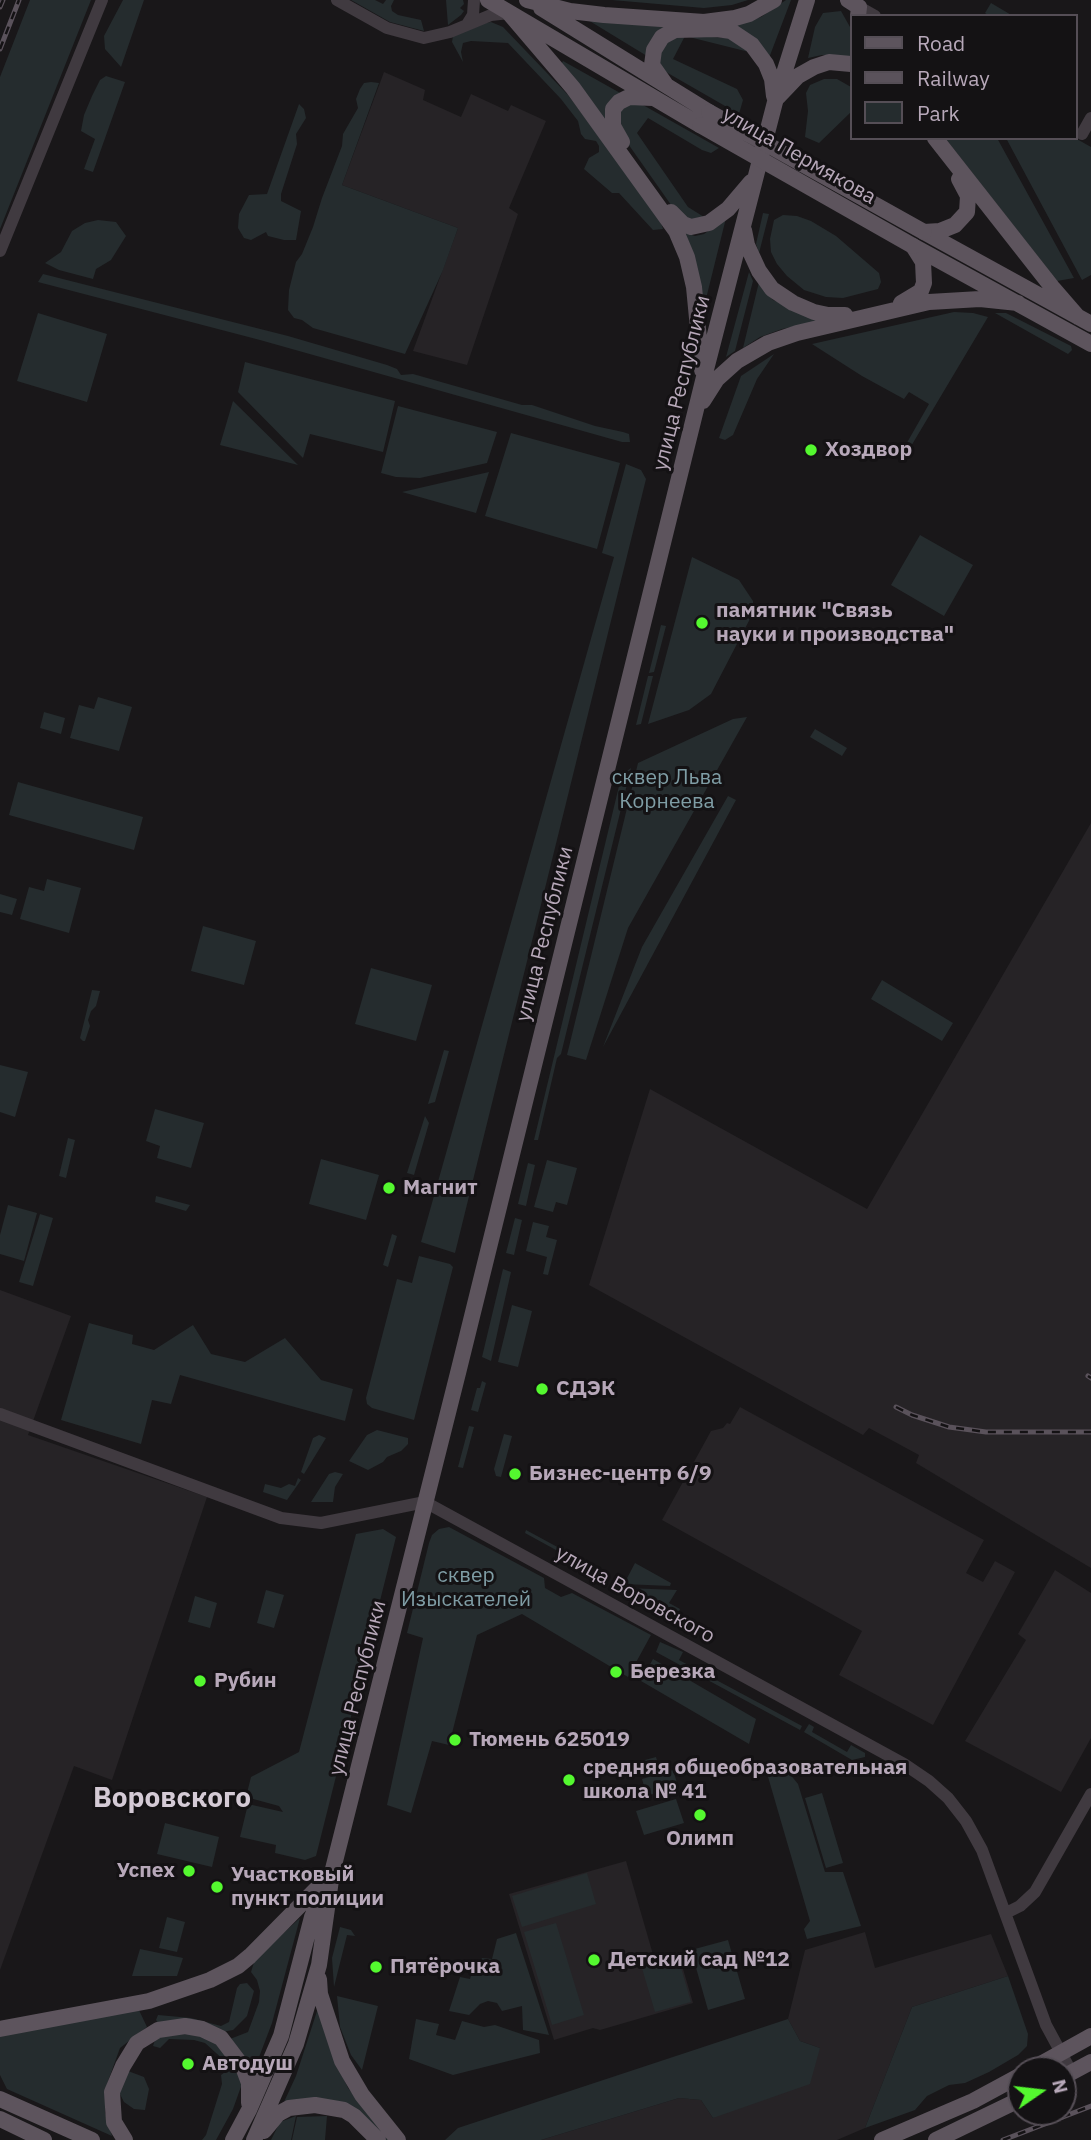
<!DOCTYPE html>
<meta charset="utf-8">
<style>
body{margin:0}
#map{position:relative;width:1091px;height:2140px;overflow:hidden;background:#191719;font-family:"IBM Plex Sans",sans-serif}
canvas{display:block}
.legend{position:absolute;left:850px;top:14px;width:228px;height:126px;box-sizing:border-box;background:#141214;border:2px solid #554e56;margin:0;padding:9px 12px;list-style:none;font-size:21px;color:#b7a8b9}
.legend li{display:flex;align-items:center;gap:14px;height:35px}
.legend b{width:35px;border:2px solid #554e56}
.north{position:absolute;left:1007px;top:2056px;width:70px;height:70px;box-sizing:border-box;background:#141214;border:2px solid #554e56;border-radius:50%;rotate:76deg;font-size:19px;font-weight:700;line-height:28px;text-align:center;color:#b7a8b9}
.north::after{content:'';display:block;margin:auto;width:24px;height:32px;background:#54f82f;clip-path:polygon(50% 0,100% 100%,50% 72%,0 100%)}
</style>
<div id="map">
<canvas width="1091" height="2140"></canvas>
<ul class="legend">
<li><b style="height:9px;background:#5d545d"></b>Road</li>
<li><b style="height:9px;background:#5a525b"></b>Railway</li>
<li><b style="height:19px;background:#252c2e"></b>Park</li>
</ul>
<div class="north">N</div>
</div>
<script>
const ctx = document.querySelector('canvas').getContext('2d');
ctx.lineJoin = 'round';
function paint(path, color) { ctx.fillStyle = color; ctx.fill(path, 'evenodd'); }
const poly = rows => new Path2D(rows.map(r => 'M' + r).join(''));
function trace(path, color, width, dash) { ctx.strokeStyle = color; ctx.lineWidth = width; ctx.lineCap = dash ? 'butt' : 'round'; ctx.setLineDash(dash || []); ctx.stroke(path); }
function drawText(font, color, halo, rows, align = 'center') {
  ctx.font = font + ' "IBM Plex Sans",sans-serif'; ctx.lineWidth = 6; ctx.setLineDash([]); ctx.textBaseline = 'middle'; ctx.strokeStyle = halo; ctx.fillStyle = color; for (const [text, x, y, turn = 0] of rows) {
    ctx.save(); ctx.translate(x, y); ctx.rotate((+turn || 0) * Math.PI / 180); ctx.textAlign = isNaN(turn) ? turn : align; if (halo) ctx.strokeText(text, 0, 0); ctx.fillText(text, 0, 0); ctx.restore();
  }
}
paint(poly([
 [384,72,423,89,425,90,423,100,461,117,471,94,508,111,511,105,546,121,509,208,518,214,467,365,413,351,458,228,342,185],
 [1091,823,1091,1568,916,1463,919,1455,869,1428,863,1435,589,1285,650,1089,867,1209],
 [0,1290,71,1316,28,1435,207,1497,112,1780,74,1766,0,1970],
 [740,1407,984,1540,966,1573,983,1582,995,1561,1015,1572,933,1725,839,1675,862,1631,662,1520,711,1431,723,1428,727,1423,730,1424],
 [1055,1570,1091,1593,1091,1738,1061,1792,965,1741,1026,1640,1018,1634],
 [626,1861,654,1958,678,1952,693,2003,600,2030,593,2028,554,2040,509,1894],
 [865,1932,875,1968,991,1934,1008,1976,912,2007,865,2128,837,2140,541,2140,679,2098,701,2100,713,2118,820,2048,800,2041,788,2019,805,1950]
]), '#262326');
paint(poly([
 [30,0,91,0,0,229,0,77],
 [123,0,144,0,121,67,105,49,104,36],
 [351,0,375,0,383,4,386,0,394,0,391,6,392,11,398,15,421,20,424,31,390,22],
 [446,0,463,0,464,4,460,8,464,11,461,15,448,25],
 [612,0,748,0,732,5,704,8],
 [786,0,791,0,769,58,734,25,761,17],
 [991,3,1013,16,989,16,985,13],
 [841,11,850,27,851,57,822,55,808,58,815,27,823,13],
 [583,17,668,26,647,56],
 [491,22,503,27,568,95,615,158,661,222,663,229,653,230,619,193,612,193,584,169,589,158,599,152,599,146,596,141,585,139,581,134,578,121,561,99,508,43,471,41,463,43,461,52,463,62,452,42,453,36,471,26],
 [679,35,729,38,749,52,685,36,673,59,737,89,743,100,739,114,659,68,660,48],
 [563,61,622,94,607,107,605,122,561,64],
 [106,76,125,82,93,172,84,169,95,139,81,131,84,115,92,96,100,80],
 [824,79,837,79,851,87,851,112,819,143,805,137,808,111,806,93,810,85],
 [371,82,379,83,342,185,458,228,443,270,405,354,313,328,302,320,294,318,288,310,289,290,296,262,302,254,313,227,322,198,342,146,343,134,358,108,356,99,360,89,364,83],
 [299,104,304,109,306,118,296,134,297,144,281,194,281,201,301,211,296,240,284,240,268,236,266,232,251,240,244,238,238,228,239,214,249,195,267,194],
 [628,104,643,105,719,148,711,153,702,150,648,118,637,133,688,207,704,217,690,220,676,212,619,131,616,113],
 [945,138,997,138,1074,278,1057,281],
 [1006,138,1075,138,1091,147,1091,275,1082,280],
 [763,213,769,214,759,253,756,244],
 [783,215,797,216,811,221,836,236,879,273,881,282,878,289,843,298,826,297,804,290,787,276,777,264,771,252,770,239,774,220],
 [726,218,703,311,685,233,695,236,704,234],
 [98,220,116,222,126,236,111,260,96,269,93,279,59,270,45,263,61,252,72,231,85,223],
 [749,272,753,281,735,351,726,357],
 [43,274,288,336,387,365,397,369,401,375,413,374,522,405,532,405,595,426,623,432,629,434,630,442,622,442,260,340,38,282],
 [759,282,773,300,823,320,782,329,760,337,743,348],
 [954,312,973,313,988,317,904,458,900,455,929,404,909,392,904,399,862,376,812,344],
 [38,313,107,334,87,402,17,381],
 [995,313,1006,313,1071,346,1072,350,1068,354],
 [774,354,757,379,733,435,725,440,719,438,741,376],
 [245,362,395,401,383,452,310,434,303,458,238,392],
 [233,401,298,465,220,445],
 [398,406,497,432,487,463,420,478,396,477,381,473],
 [511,433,620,463,597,549,485,516],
 [626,464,641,470,646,479,455,1253,421,1242,614,557,602,553],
 [489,472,476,513,402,492],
 [920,535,973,565,944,616,891,585],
 [692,557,739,580,753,601,753,613,711,694,689,710,648,724],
 [661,625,666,626,654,672,649,673],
 [648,676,653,676,641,724,636,725],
 [98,697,132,707,119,751,70,738,79,705,94,709],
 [44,712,65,718,61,734,40,728],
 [747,717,628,928,586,1060,567,1055,638,763,733,719],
 [815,729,847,748,842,756,810,737],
 [631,768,561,1054,557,1058,538,1140,534,1140,619,786,627,771],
 [18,782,143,817,134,850,9,815],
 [728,796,736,800,603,1047,642,947],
 [47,879,81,888,69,933,20,919,29,887,44,891],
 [0,894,17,899,12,915,0,912],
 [203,926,256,941,244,985,191,971],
 [371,968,432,985,416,1041,355,1024],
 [882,980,953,1023,942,1041,871,999],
 [92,990,100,991,96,1006,91,1011,88,1020,90,1026,85,1041,83,1041,80,1038],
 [444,1050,449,1051,435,1102,428,1104],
 [0,1065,28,1072,15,1117,0,1112],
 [155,1109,204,1123,191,1168,157,1158,160,1146,146,1141],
 [425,1116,429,1123,414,1175,407,1173],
 [68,1138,75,1140,66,1178,59,1176],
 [321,1159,379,1175,366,1220,309,1204],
 [547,1160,577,1168,567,1205,556,1202,553,1212,534,1207],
 [528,1163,535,1165,526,1206,518,1204],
 [156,1196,190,1205,186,1211,155,1202],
 [8,1205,37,1213,24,1261,0,1254,0,1235],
 [40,1214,53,1218,33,1286,19,1282],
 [515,1218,522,1220,514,1255,506,1253],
 [533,1222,549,1226,546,1237,557,1240,548,1275,543,1274,547,1257,526,1251],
 [392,1234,397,1236,388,1267,383,1265],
 [419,1256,450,1264,453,1267,414,1420,372,1408,367,1404,366,1398,397,1279,412,1283],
 [503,1269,511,1272,491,1361,482,1357],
 [512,1305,532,1311,518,1367,498,1362],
 [89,1323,133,1335,132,1344,154,1350,193,1325,211,1354,245,1362,285,1338,321,1380,353,1389,345,1421,180,1375,171,1404,152,1400,141,1444,61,1420],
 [482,1381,486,1383,478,1412,471,1410,477,1388,480,1388],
 [469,1426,474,1427,463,1468,458,1467],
 [377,1430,408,1438,408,1444,401,1451,387,1457,383,1462,368,1470,349,1461,367,1435],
 [504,1434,512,1436,501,1477,496,1476,494,1469],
 [319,1435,326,1438,304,1474,301,1472,313,1438],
 [335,1472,343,1474,335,1487,333,1502,311,1502,329,1474],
 [298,1478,301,1480,287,1500,263,1492,265,1484,281,1488,289,1484,295,1486],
 [449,1527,544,1578,545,1588,561,1597,572,1593,651,1635,628,1677,522,1614,477,1635,449,1745,432,1741,411,1813,387,1805,423,1638,407,1633,429,1543,432,1535,439,1529],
 [383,1529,396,1537,316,1856,305,1860,275,1853,276,1845,240,1837,248,1804,283,1812,279,1806,246,1797,251,1777,299,1752,356,1534],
 [526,1530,609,1575,607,1578,525,1533],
 [635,1563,671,1583,670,1586,624,1584],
 [626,1588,677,1590,669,1603,680,1609,677,1616],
 [266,1590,284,1595,274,1628,257,1623],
 [195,1596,217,1603,210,1628,188,1622],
 [660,1642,683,1652,679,1660,802,1726,800,1730,656,1652],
 [653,1659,756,1719,749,1744,641,1681],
 [809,1724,814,1727,812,1732,847,1752,851,1745,865,1753,865,1757,852,1760,804,1732],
 [656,1757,659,1767,637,1774,634,1763],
 [780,1762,798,1784,825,1872,843,1872,861,1926,807,1939,804,1929,810,1921,764,1763],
 [673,1770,678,1786,647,1796,642,1779],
 [822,1793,843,1863,826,1868,805,1798],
 [676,1799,684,1823,644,1835,636,1811],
 [165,1823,219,1837,212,1867,157,1854],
 [587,1873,596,1904,522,1927,512,1896],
 [167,1917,185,1922,177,1952,159,1948],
 [300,1918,272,2023,253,2073,230,2039,248,2032,259,2002,260,1991,257,1980,251,1972,255,1959],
 [556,1923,584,2015,552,2025,524,1932],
 [340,1927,351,1930,355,1936,347,1935,334,1987,332,1958],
 [516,1933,549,2035,523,2030,522,2006,502,2011,497,2003,488,2001,480,2004,469,2015,449,2011,460,1977,470,1979,475,1962,480,1963,482,1958,492,1959,497,1939],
 [728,1940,745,1999,708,2010,691,1950],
 [140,1949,183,1958,177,1976,132,1976],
 [677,1954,691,2002,655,2012,641,1965],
 [1008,1976,1028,2034,1027,2046,1018,2055,989,2072,965,2083,949,2085,927,2096,915,2110,865,2128,912,2007],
 [247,1983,254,1991,247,2016,233,2030,222,2032,158,2023,156,2020,158,2015,191,2018,221,2026,229,2022,237,1988,240,1984],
 [337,1996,378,2006,362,2070,351,2055,340,2027],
 [138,2008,147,2027,120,2048,107,2084,105,2112,112,2136,7,2089,0,2075,0,2034],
 [318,2008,331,2051,348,2088,390,2140,383,2140,368,2123,284,2102,296,2076],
 [416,2019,439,2024,436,2035,455,2040,462,2021,484,2027,495,2025,539,2040,540,2053,453,2075,409,2059],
 [788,2019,800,2041,820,2048,810,2084,713,2118,701,2100,679,2098,541,2140,445,2140,458,2128],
 [177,2031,214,2039,243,2081,233,2109,216,2140,202,2140,206,2135,222,2084,221,2075,228,2070,226,2062,205,2043,194,2040,169,2039,160,2048,153,2046,156,2037],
 [128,2071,144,2077,149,2089,145,2110,134,2109,124,2102,119,2092],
 [296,2116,291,2140,271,2140,280,2122],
 [327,2116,325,2140,292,2140,297,2117]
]), '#252c2e');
trace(poly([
 [337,0,387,28,424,38,450,32,491,15,509,13],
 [859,7,875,16],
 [468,23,473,15,474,0],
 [1082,134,1091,118],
 [0,251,102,0],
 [0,1414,281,1518,321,1523,425,1502,904,1764,929,1781,948,1798,966,1821,982,1850,1046,2025,1072,2073],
 [1006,1913,1020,1906,1035,1892,1091,1794]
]), '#403a40', 12);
trace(poly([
 [488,0,700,125],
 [527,0,570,11,604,15,704,22,735,18,749,14,774,0],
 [848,0,859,7,858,16],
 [541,8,709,112],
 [509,13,573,88,676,231,687,257,694,287,702,370],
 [666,85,652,65,654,50,662,37,675,30,717,29,731,31,752,45,766,64,772,79,774,96],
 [778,97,798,76,814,67,829,62,851,64],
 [935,138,1052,287,1078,317],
 [622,142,613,126,613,109,619,102,629,97,653,98],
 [671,212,683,224,691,227,709,223,728,209,751,182],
 [744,230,747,245,759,271,772,289,793,303,814,312,828,315,845,315],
 [924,232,1091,324],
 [924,232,940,231,955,225,967,212,968,196,959,179],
 [913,246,1091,344],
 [901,303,921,291,924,283,923,262,913,246],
 [703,401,717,379,737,361,768,343,797,333,929,302,980,299,1018,303],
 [319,1979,320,1994,342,2061,362,2095,398,2140],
 [0,2029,149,2001,210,1980,238,1966,250,1956,332,1873],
 [1030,2070,1091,2036],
 [1063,2077,1091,2062],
 [0,2099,92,2140],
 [0,2119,44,2140],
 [264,2131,278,2114,289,2108,315,2105,344,2110,354,2116,378,2140],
 [125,2140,114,2122,112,2092,123,2066,137,2043,158,2030,185,2026,202,2029,221,2038,243,2067,249,2083,249,2103],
 [233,2140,249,2110,281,2036,312,1917,325,1888],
 [254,2140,296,2044,319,1965,332,1873,458,1373,703,381,775,102,807,0],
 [882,2140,973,2101,1021,2075],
 [936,2140,1021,2099]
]), '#5d545d', 16);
const rail = poly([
 [0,7,3,0],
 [0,49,19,0],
 [1088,1376,1091,1378],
 [896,1407,912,1415,949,1427,986,1432,1091,1432],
 [1003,2140,1091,2106]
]);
trace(rail, '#5a525b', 5);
trace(rail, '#141214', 2.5, [8]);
trace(poly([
 [709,112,924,232],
 [700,125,913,246]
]), '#5d545d', 16);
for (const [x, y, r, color] of [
 [811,450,7,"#54f82f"],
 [702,623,7,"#54f82f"],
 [389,1188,7,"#54f82f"],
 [542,1389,7,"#54f82f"],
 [515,1474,7,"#54f82f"],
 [616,1672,7,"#54f82f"],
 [200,1681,7,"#54f82f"],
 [455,1740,7,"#54f82f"],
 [569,1780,7,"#54f82f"],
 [700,1815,7,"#54f82f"],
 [189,1871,7,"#54f82f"],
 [217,1887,7,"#54f82f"],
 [594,1960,7,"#54f82f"],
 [376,1967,7,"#54f82f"],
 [188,2064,7,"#54f82f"]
]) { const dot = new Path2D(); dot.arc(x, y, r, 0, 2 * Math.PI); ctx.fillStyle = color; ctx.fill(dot); trace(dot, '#141214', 2.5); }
drawText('21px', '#b7a8b9', '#141214', [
 ["улица Пермякова",799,156,30],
 ["улица Республики",682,383,-76],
 ["улица Республики",545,934,-76],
 ["улица Воровского",635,1595,29],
 ["улица Республики",358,1688,-76]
]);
drawText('bold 21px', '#b7a8b9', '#141214', [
 ["Хоздвор",825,450],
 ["памятник \"Связь",716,611],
 ["науки и производства\"",716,635],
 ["Магнит",403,1188],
 ["СДЭК",556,1389],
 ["Бизнес-центр 6/9",529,1474],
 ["Березка",630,1672],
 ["Рубин",214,1681],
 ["Тюмень 625019",469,1740],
 ["средняя общеобразовательная",583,1768],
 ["школа № 41",583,1792],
 ["Олимп",700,1839,"center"],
 ["Успех",175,1871,"right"],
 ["Участковый",231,1875],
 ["пункт полиции",231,1899],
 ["Детский сад №12",608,1960],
 ["Пятёрочка",390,1967],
 ["Автодуш",202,2064]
], 'left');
drawText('21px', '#7f9da5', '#141214', [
 ["сквер Льва",667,778],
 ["Корнеева",667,802],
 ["сквер",466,1576],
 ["Изыскателей",466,1600]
]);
drawText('bold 28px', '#d4cad5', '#141214', [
 ["Воровского",172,1799]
]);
</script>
